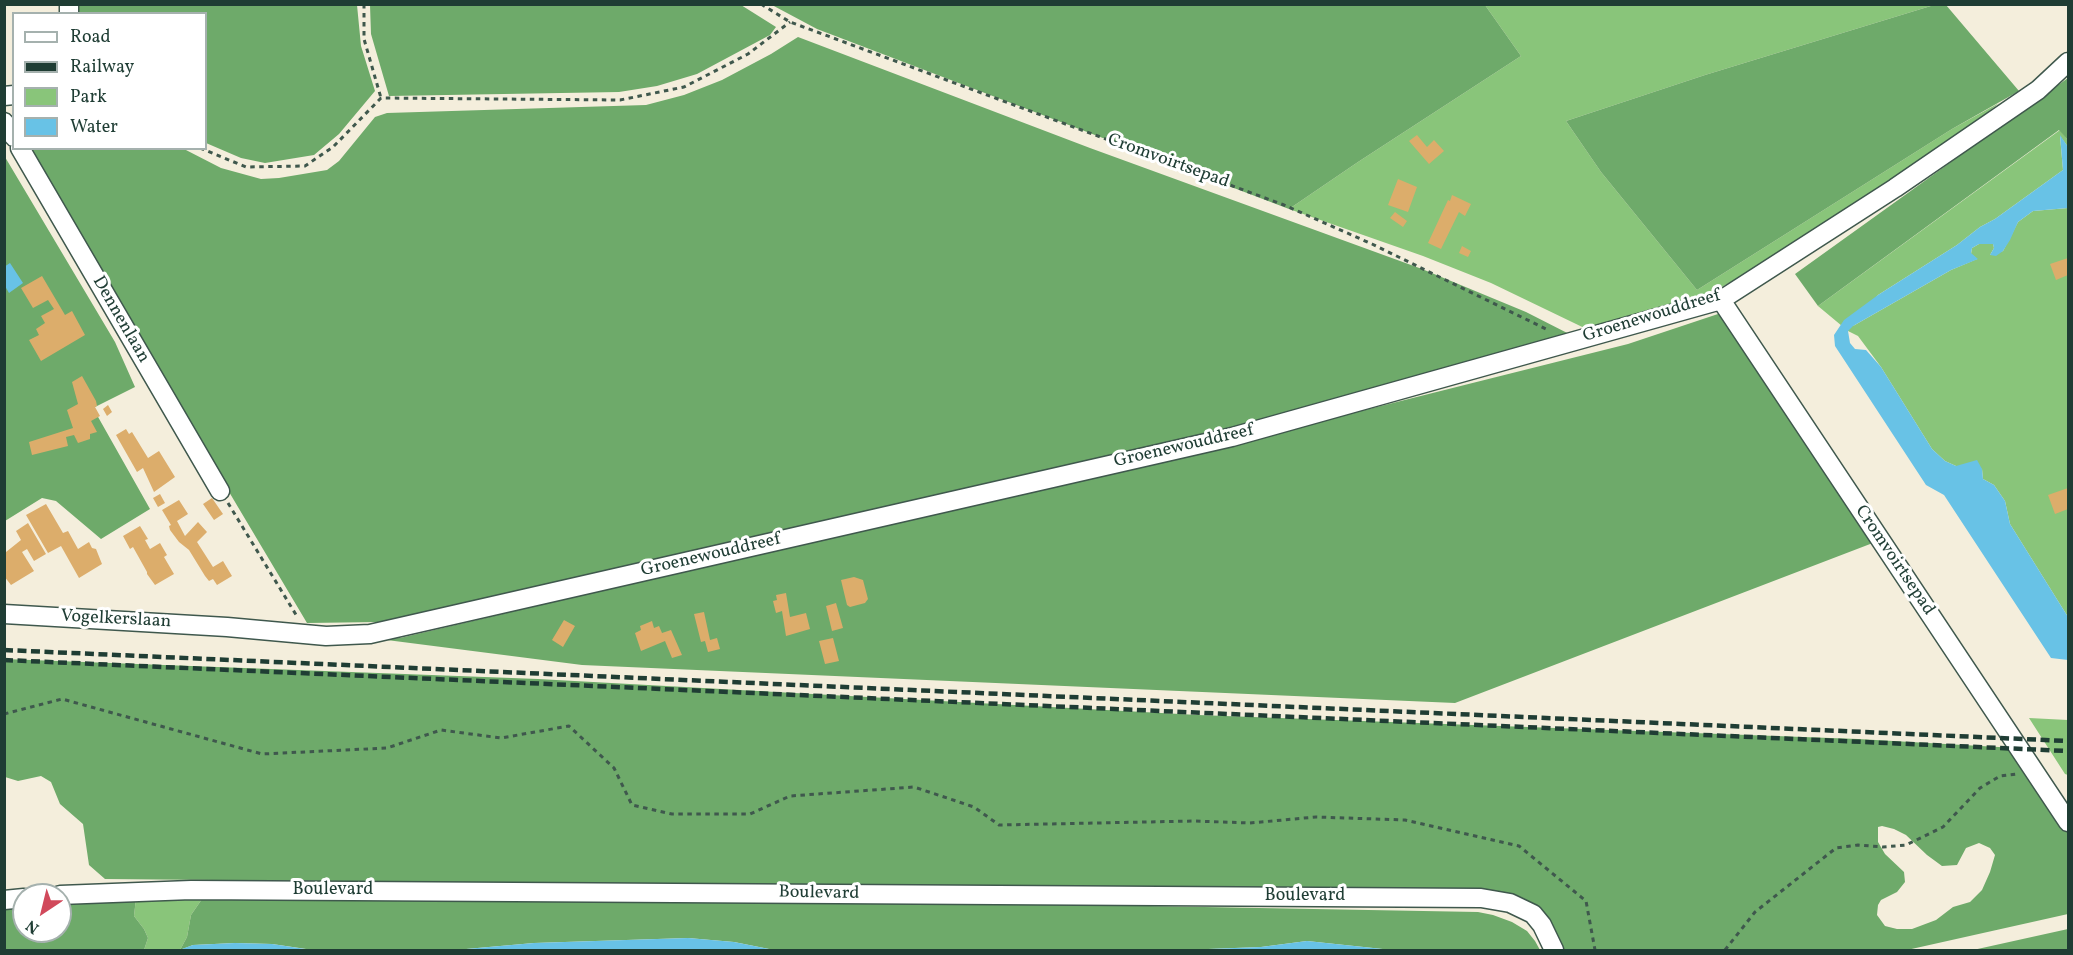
<!DOCTYPE html>
<style>
body{margin:0}
#map{position:relative;width:2073px;height:955px;overflow:hidden;background:#f4eedc;font-family:Vollkorn,serif}
canvas{display:block}
.frame{position:absolute;inset:0;border:6px solid #1f3d34;pointer-events:none}
.legend{position:absolute;left:12px;top:12px;width:195px;height:138px;box-sizing:border-box;background:#fff;border:2px solid #a5b1ae;margin:0;padding:8px 10px;list-style:none;font-size:18px;color:#1f3d34}
.legend li{display:flex;align-items:center;gap:12px;height:30px}
.legend b{width:30px;border:2px solid #a5b1ae}
.north{position:absolute;left:12px;top:883px;width:60px;height:60px;box-sizing:border-box;background:#fff;border:2px solid #a5b1ae;border-radius:50%;rotate:215deg;font-size:16px;font-weight:700;line-height:24px;text-align:center;color:#1f3d34}
.north::after{content:'';display:block;margin:auto;width:21px;height:27px;background:#d1495b;clip-path:polygon(50% 0,100% 100%,50% 72%,0 100%)}
</style>
<div id="map">
<canvas width="2073" height="955"></canvas>
<div class="frame"></div>
<ul class="legend">
<li><b style="height:8px;background:#fff"></b>Road</li>
<li><b style="height:8px;background:#1f3d34"></b>Railway</li>
<li><b style="height:16px;background:#89c57a"></b>Park</li>
<li><b style="height:16px;background:#68c2e6"></b>Water</li>
</ul>
<div class="north">N</div>
</div>
<script>
const ctx = document.querySelector('canvas').getContext('2d');
ctx.lineJoin = 'round';
function paint(path, color) { ctx.fillStyle = color; ctx.fill(path, 'evenodd'); }
const poly = rows => new Path2D(rows.map(r => 'M' + r).join(''));
function trace(path, color, width, dash) { ctx.strokeStyle = color; ctx.lineWidth = width; ctx.lineCap = dash ? 'butt' : 'round'; ctx.setLineDash(dash || []); ctx.stroke(path); }
function drawText(font, color, halo, rows, align = 'center') {
  ctx.font = font + ' Vollkorn,serif'; ctx.lineWidth = 6; ctx.setLineDash([]); ctx.textBaseline = 'middle'; ctx.strokeStyle = halo; ctx.fillStyle = color; for (const [text, x, y, turn = 0] of rows) {
    ctx.save(); ctx.translate(x, y); ctx.rotate((+turn || 0) * Math.PI / 180); ctx.textAlign = isNaN(turn) ? turn : align; if (halo) ctx.strokeText(text, 0, 0); ctx.fillText(text, 0, 0); ctx.restore();
  }
}
paint(poly([
 [1485,5,1934,5,1705,75,1566,121,1601,172,1697,290,1952,129,1999,103,1980,119,1809,236,1744,275,1684,307,1601,336,1491,283,1423,256,1289,209,1358,162,1521,56],
 [2060,130,2068,140,2068,147,2060,136,2063,170,1995,219,1980,227,1957,245,1878,295,1853,326,1951,270,1977,259,1971,254,1972,248,1979,244,1993,244,1994,248,1990,255,2003,251,2018,222,2033,211,2068,208,2068,617,2010,524,2005,501,1994,485,1983,479,1982,469,1956,466,1945,461,1932,449,1881,367,1858,336,1848,331,1818,306],
 [2029,718,2068,720,2068,775,2065,774],
 [136,898,202,899,191,915,187,937,180,950,144,950,148,938,144,929,134,916]
]), '#89c57a');
paint(poly([
 [78,5,357,5,361,46,375,91,339,134,314,155,265,163,241,158,206,143,206,14,78,13],
 [370,5,741,5,776,27,770,35,697,74,657,86,619,92,389,96,371,34],
 [772,5,1485,5,1521,56,1358,162,1289,209,817,29],
 [1934,5,1946,5,2019,91,1952,129,1697,290,1601,172,1566,121,1705,75],
 [798,37,1090,148,1422,269,1526,312,1579,339,1331,407,455,609,378,622,307,623,25,149,184,149,221,168,261,179,279,178,327,170,339,161,375,117,387,113,646,105,684,95,722,80,771,54],
 [2068,78,2068,140,2059,130,1818,306,1795,274],
 [5,157,115,342,135,387,93,408,150,509,101,539,56,501,42,498,5,521],
 [1727,311,1878,541,1455,703,582,665,379,639,400,638,498,615,1325,420,1628,344],
 [4,659,538,679,1198,715,1858,739,2016,748,2068,824,2068,914,1907,950,1561,950,1538,907,1182,889,105,879,89,865,83,824,60,804,51,782,41,776,18,781,5,777],
 [1882,826,1894,829,1906,835,1927,855,1942,866,1957,865,1966,848,1979,843,1990,848,1995,855,1990,872,1982,890,1970,902,1953,907,1936,920,1912,929,1897,929,1885,926,1877,915,1878,905,1881,900,1897,892,1905,882,1904,872,1885,854,1878,842,1878,827],
 [136,898,134,916,144,929,148,938,144,950,5,950,4,907,24,905,24,931,60,931,60,903],
 [202,899,985,903,1478,912,1493,915,1512,922,1527,931,1535,941,1540,950,1392,950,1307,941,1261,947,1182,950,774,950,734,942,688,938,534,943,455,950,313,950,272,944,235,943,193,945,180,950,187,937,191,915],
 [2068,929,2068,950,1973,950]
]), '#6eaa6a');
paint(poly([
 [2060,135,2068,147,2068,208,2033,211,2018,222,2010,240,2003,251,1996,256,1990,255,1994,248,1993,244,1979,244,1972,248,1971,253,1978,259,1951,270,1853,326,1848,331,1850,343,1855,349,1866,350,1881,367,1932,449,1945,461,1956,466,1977,460,1982,469,1983,479,1994,485,2005,501,2010,524,2068,617,2068,660,2051,658,1944,495,1926,485,1835,346,1834,335,1844,320,1878,295,1957,245,1980,227,1995,219,2063,170],
 [10,263,23,283,9,293,5,286,4,267],
 [688,938,734,942,774,950,455,950,534,943],
 [1307,941,1392,950,1182,950,1261,947],
 [235,943,272,944,312,950,179,950,193,945]
]), '#68c2e6');
paint(poly([
 [1417,135,1427,147,1434,140,1444,151,1429,164,1409,141],
 [1398,179,1417,187,1408,212,1388,205],
 [1452,195,1471,204,1465,216,1459,212,1441,249,1428,243,1448,200,1450,201],
 [1395,212,1407,221,1403,227,1390,218],
 [1462,246,1471,251,1468,257,1459,253],
 [2068,258,2068,275,2056,280,2050,264],
 [42,276,65,315,72,311,85,335,41,361,29,340,39,335,36,329,45,323,41,316,54,309,48,300,33,308,21,288],
 [82,376,96,401,97,406,95,407,100,416,91,421,97,432,90,434,90,439,78,443,74,435,66,437,68,446,32,455,29,442,73,428,67,410,78,404,72,382],
 [108,405,112,412,107,416,103,409],
 [126,429,129,434,132,432,148,458,159,451,175,477,154,492,143,468,137,472,116,435],
 [2068,488,2068,509,2055,514,2048,495],
 [160,494,165,503,158,507,153,498],
 [212,498,223,514,214,520,203,504],
 [179,500,188,514,177,521,185,536,198,522,207,532,197,542,213,567,223,561,232,576,217,585,213,579,209,581,205,576,189,550,179,542,170,530,169,526,171,525,162,510],
 [46,504,63,533,68,531,78,549,89,542,92,548,96,549,102,564,79,578,61,546,48,553,26,515],
 [28,523,46,554,34,561,27,549,22,552,34,571,11,585,4,576,4,549,6,552,21,540,16,531],
 [140,526,148,539,145,540,150,549,160,543,167,555,164,557,174,574,155,585,147,574,147,572,133,547,130,549,123,536],
 [854,577,863,580,868,599,865,603,850,607,847,605,841,580],
 [786,593,790,617,806,613,810,629,786,636,782,611,776,613,773,601,777,600,776,595],
 [836,603,843,628,832,631,826,606],
 [704,612,710,640,717,638,720,649,708,652,705,641,701,642,694,614],
 [564,620,575,626,563,647,552,640],
 [652,621,654,628,659,626,662,633,671,630,682,655,672,658,665,641,641,651,635,633,641,630,640,626],
 [833,638,839,661,825,664,819,641]
]), '#dcad6b');
const minor = poly([
 [69,4,69,14],
 [4,96,14,95],
 [4,122,14,137],
 [20,148,220,491],
 [1721,300,2068,822],
 [4,614,227,627,326,636,370,634,1232,437,1721,300,1895,188,2038,90,2068,62],
 [60,895,191,890,1481,898,1510,903,1533,914,1542,925,1554,950],
 [4,900,24,898]
]);
trace(minor, '#3f584d', 21);
trace(poly([
 [364,4,364,39,381,98],
 [761,4,790,22,1284,205,1372,244,1548,330],
 [200,148,246,167,305,166,333,147,381,98,620,100,684,87,748,54,790,22],
 [228,503,298,618],
 [4,714,62,699,262,754,387,748,441,730,501,738,569,726,614,768,632,805,672,814,750,814,790,796,914,787,974,807,999,825,1194,821,1250,823,1316,817,1405,820,1519,846,1586,901,1595,950],
 [1725,950,1755,912,1836,848,1858,845,1883,847,1906,845,1943,827,1980,788,2000,776,2017,774]
]), '#3f584d', 3, [4.5, 4.5]);
trace(minor, '#fff', 18);
trace(poly([
 [4,650,2068,741],
 [4,660,2068,751]
]), '#1f3d34', 4.5, [9, 4.5]);
drawText('18px', '#1f3d34', '#fff', [
 ["Cromvoirtsepad",1168,162,20],
 ["Groenewouddreef",1652,317,-17],
 ["Dennenlaan",120,320,60],
 ["Groenewouddreef",1184,447,-13],
 ["Groenewouddreef",711,556,-13],
 ["Cromvoirtsepad",1894,561,56],
 ["Vogelkerslaan",116,620,3],
 ["Boulevard",333,891],
 ["Boulevard",819,894,1],
 ["Boulevard",1305,897]
]);
</script>
